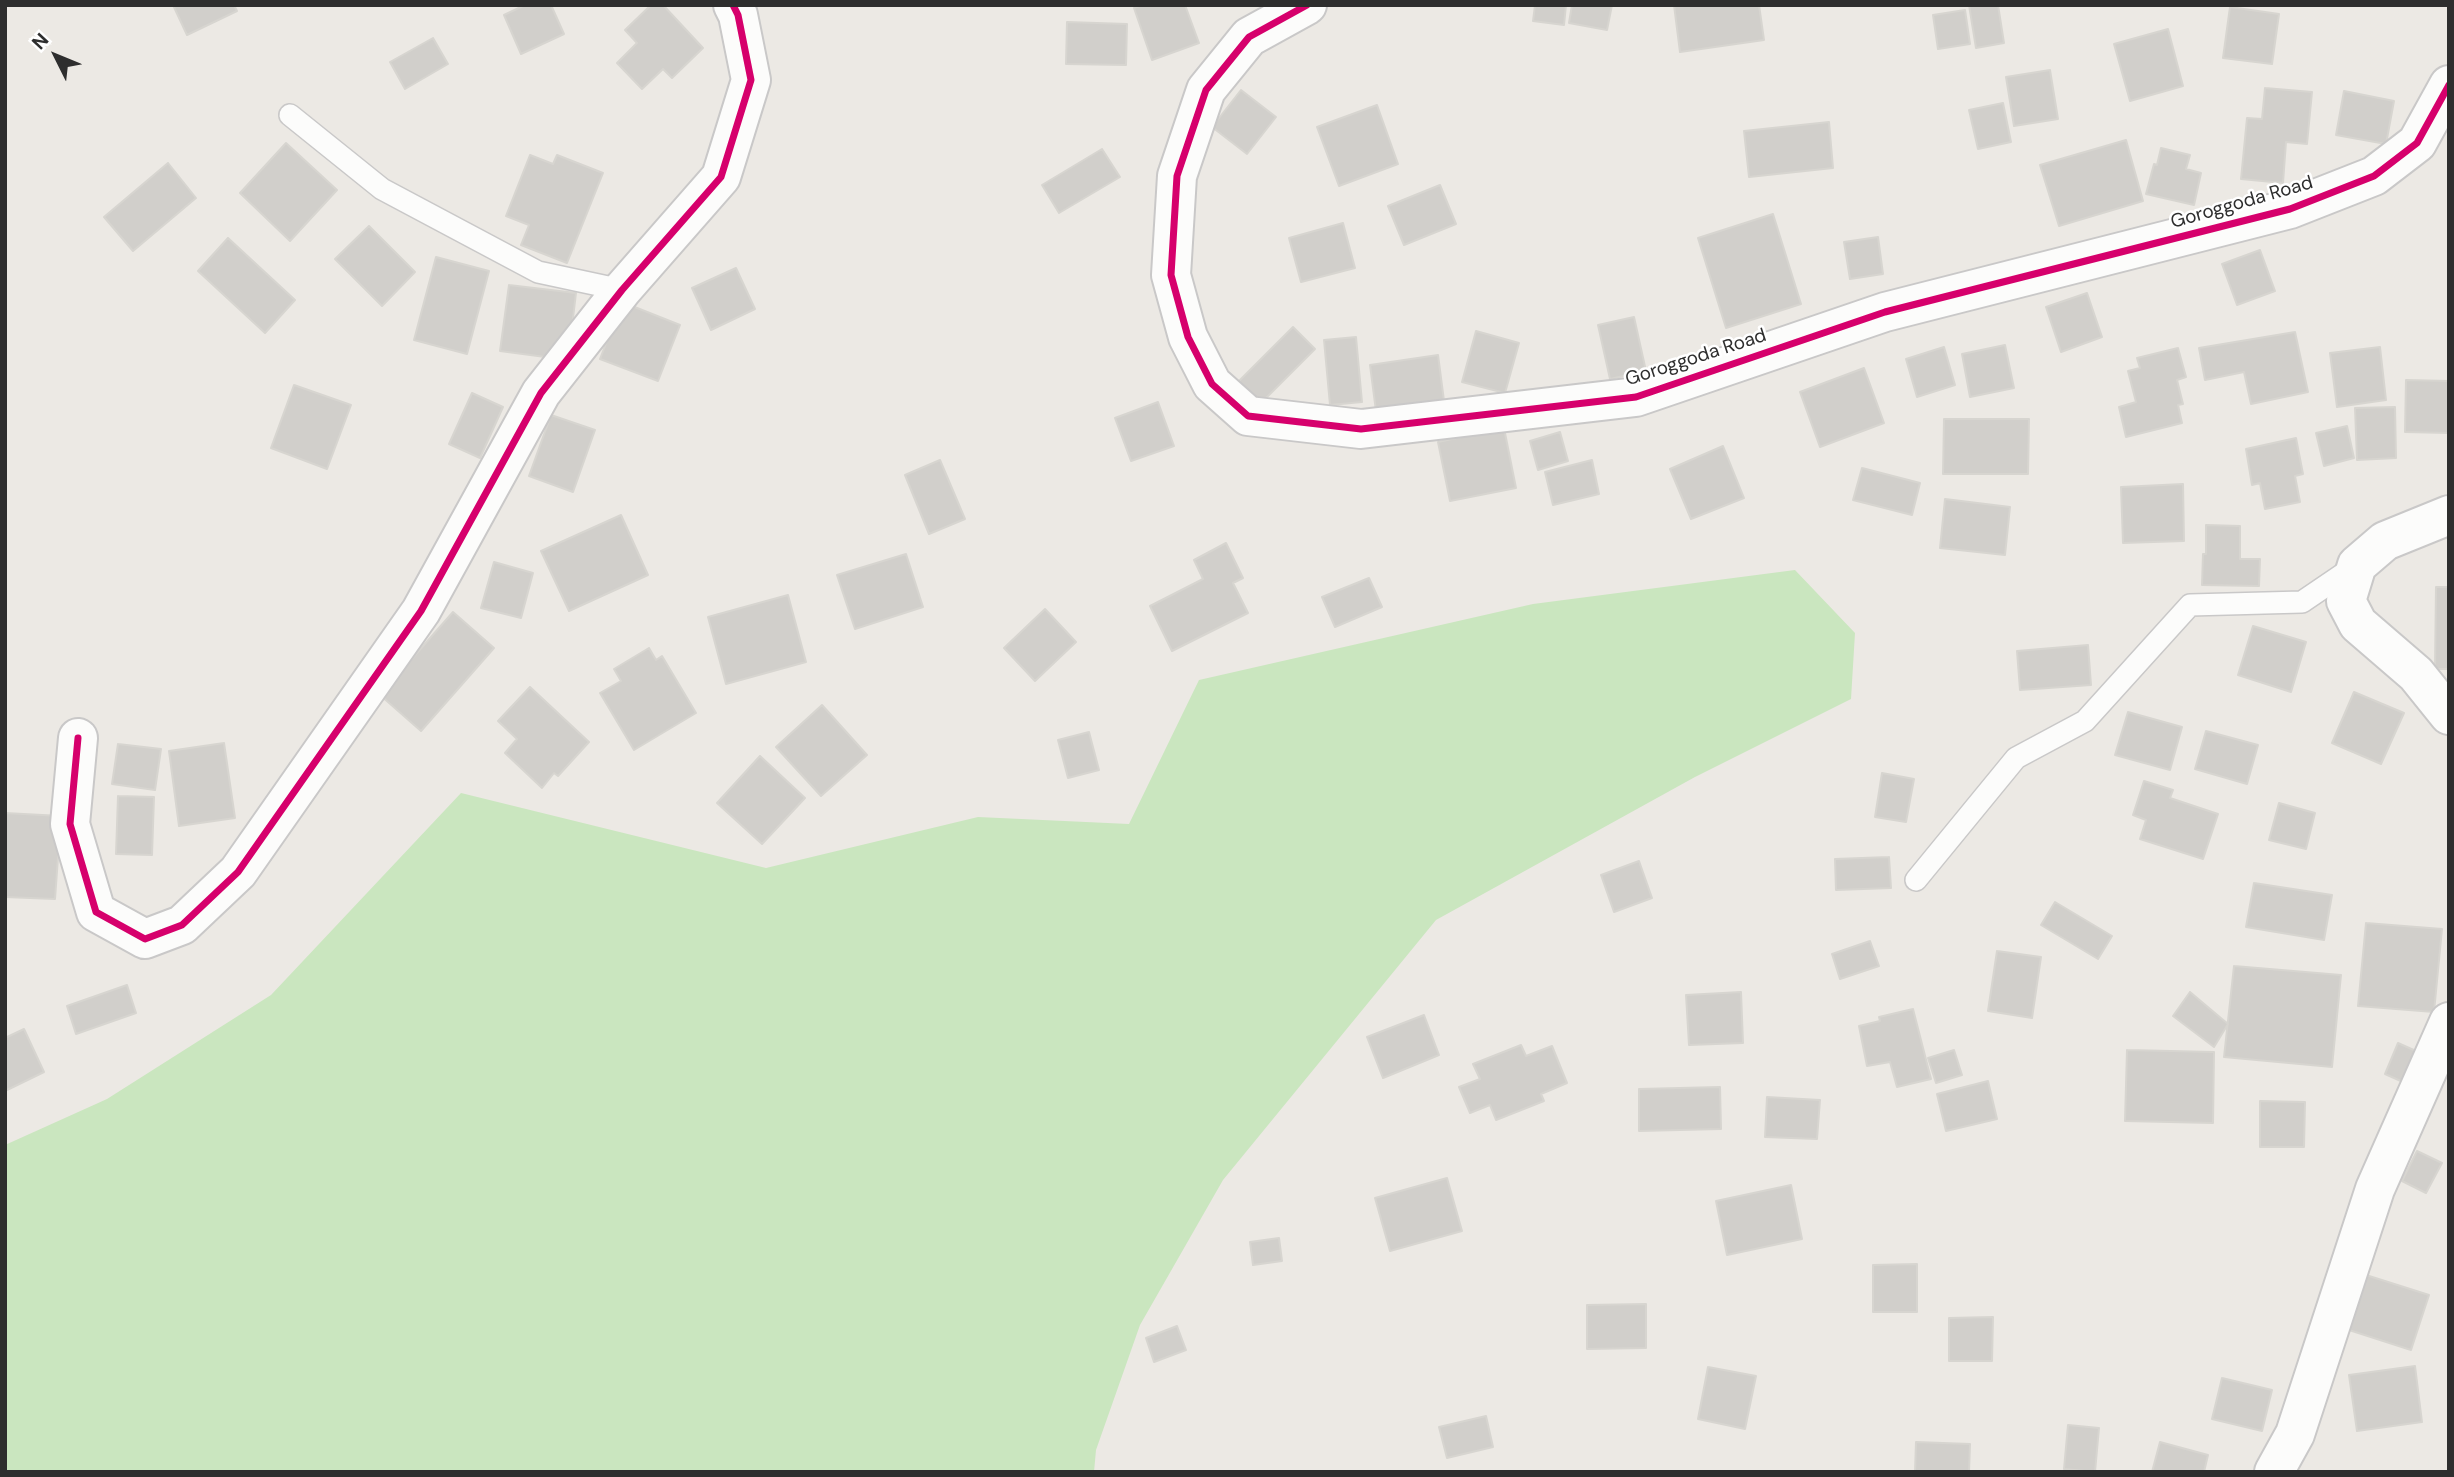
<!DOCTYPE html>
<style>
body{margin:0}
#map{position:relative;width:2454px;height:1477px;overflow:hidden;background:#ece9e4;font-family:"DM Sans",sans-serif}
canvas{display:block}
.frame{position:absolute;inset:0;border:7px solid #2e2e2e;pointer-events:none}
.north{position:absolute;left:21px;top:21px;width:70px;height:70px;-webkit-text-stroke:5px #fff;paint-order:stroke;rotate:313deg;font-size:19px;font-weight:700;line-height:28px;text-align:center;color:#2e2e2e}
.north::after{content:'';display:block;margin:auto;width:24px;height:32px;background:#2e2e2e;clip-path:polygon(50% 0,100% 100%,50% 72%,0 100%)}
</style>
<div id="map">
<canvas width="2454" height="1477"></canvas>
<div class="frame"></div>
<div class="north">N</div>
</div>
<script>
const ctx = document.querySelector('canvas').getContext('2d');
ctx.lineJoin = 'round';
function paint(path, color) { ctx.fillStyle = color; ctx.fill(path, 'evenodd'); }
const poly = rows => new Path2D(rows.map(r => 'M' + r).join(''));
function trace(path, color, width, dash) { ctx.strokeStyle = color; ctx.lineWidth = width; ctx.lineCap = dash ? 'butt' : 'round'; ctx.setLineDash(dash || []); ctx.stroke(path); }
function drawText(font, color, halo, rows, align = 'center') {
  ctx.font = font + ' "DM Sans",sans-serif'; ctx.lineWidth = 5; ctx.setLineDash([]); ctx.textBaseline = 'middle'; ctx.strokeStyle = halo; ctx.fillStyle = color; for (const [text, x, y, turn = 0] of rows) {
    ctx.save(); ctx.translate(x, y); ctx.rotate((+turn || 0) * Math.PI / 180); ctx.textAlign = isNaN(turn) ? turn : align; if (halo) ctx.strokeText(text, 0, 0); ctx.fillText(text, 0, 0); ctx.restore();
  }
}
paint(poly([
 [1795,570,1855,633,1851,699,1695,777,1436,920,1223,1180,1140,1325,1096,1450,1094,1472,5,1472,5,1145,107,1099,271,995,461,793,766,868,978,817,1129,824,1199,680,1533,604]
]), '#cae6bf');
const building = poly([
 [173,5,234,5,237,11,187,35,173,5],
 [525,5,551,5,564,34,521,54,504,15,525,5],
 [651,5,663,5,703,48,672,78,663,69,642,89,617,63,637,43,625,30,651,5],
 [1142,5,1185,5,1199,43,1152,60,1134,8,1142,5],
 [1535,5,1566,5,1564,25,1533,21,1535,5],
 [1572,5,1612,5,1607,30,1569,23,1572,5],
 [1674,5,1759,5,1764,40,1680,52,1674,5],
 [1969,5,1998,5,2004,43,1976,48,1969,5],
 [2230,7,2279,14,2272,64,2223,58,2230,7],
 [1965,10,1970,44,1938,49,1933,15,1965,10],
 [1067,22,1127,24,1126,65,1066,64,1067,22],
 [2168,29,2183,86,2130,101,2114,44,2168,29],
 [433,38,448,64,405,89,390,62,433,38],
 [2050,70,2058,119,2014,126,2006,77,2050,70],
 [2265,88,2312,92,2307,144,2286,142,2283,183,2241,179,2247,118,2262,119,2265,88],
 [1241,90,1276,117,1247,154,1212,127,1241,90],
 [2344,91,2394,101,2386,144,2336,135,2344,91],
 [2003,103,2011,142,1978,149,1969,110,2003,103],
 [1377,105,1398,164,1339,186,1317,127,1377,105],
 [1829,122,1833,168,1749,177,1744,131,1829,122],
 [2126,140,2143,201,2059,226,2040,165,2126,140],
 [286,143,337,190,290,241,240,193,286,143],
 [2161,148,2190,155,2186,169,2201,173,2194,205,2146,194,2154,164,2157,165,2161,148],
 [1102,149,1120,177,1059,213,1042,185,1102,149],
 [530,155,553,164,557,155,603,173,567,263,521,245,529,225,506,216,530,155],
 [168,163,196,198,133,251,104,217,168,163],
 [1440,185,1456,224,1404,245,1388,206,1440,185],
 [1773,214,1801,304,1726,328,1698,238,1773,214],
 [1343,223,1355,268,1301,282,1289,238,1343,223],
 [369,226,415,272,382,306,335,259,369,226],
 [1878,237,1883,274,1850,279,1844,242,1878,237],
 [228,238,295,300,265,333,198,271,228,238],
 [2260,250,2275,291,2237,305,2222,264,2260,250],
 [436,257,489,271,467,354,414,340,436,257],
 [736,268,755,309,711,330,692,288,736,268],
 [509,285,576,293,568,360,500,351,509,285],
 [2087,293,2102,337,2061,352,2046,307,2087,293],
 [622,302,680,325,658,381,600,359,622,302],
 [1634,317,1646,371,1610,379,1598,325,1634,317],
 [1293,327,1315,349,1256,408,1234,386,1293,327],
 [1476,331,1519,343,1505,393,1462,382,1476,331],
 [2295,332,2308,392,2251,404,2244,372,2205,380,2199,348,2295,332],
 [1356,337,1362,402,1330,405,1324,340,1356,337],
 [2005,345,2014,388,1970,397,1962,354,2005,345],
 [1944,347,1955,385,1917,397,1906,359,1944,347],
 [2380,347,2386,400,2337,407,2330,353,2380,347],
 [2178,348,2186,377,2177,380,2183,404,2178,405,2182,423,2126,437,2119,407,2136,402,2128,371,2140,368,2137,358,2178,348],
 [1438,355,1444,401,1376,411,1370,365,1438,355],
 [1864,368,1884,423,1820,447,1800,392,1864,368],
 [2406,380,2449,381,2449,433,2405,432,2406,380],
 [294,385,351,405,327,469,271,448,294,385],
 [472,393,503,407,480,458,449,444,472,393],
 [1158,402,1174,446,1131,461,1115,418,1158,402],
 [2395,407,2396,458,2357,460,2355,408,2395,407],
 [551,415,595,430,573,492,529,476,551,415],
 [1944,419,2029,419,2028,474,1943,474,1944,419],
 [2347,426,2354,458,2324,466,2316,433,2347,426],
 [1504,428,1516,488,1450,501,1438,442,1504,428],
 [1560,432,1568,461,1538,470,1530,441,1560,432],
 [2296,438,2303,474,2295,476,2300,502,2265,509,2260,483,2252,485,2246,449,2296,438],
 [1723,446,1744,498,1691,519,1670,469,1723,446],
 [940,460,965,519,929,534,905,475,940,460],
 [1592,460,1599,494,1553,505,1545,472,1592,460],
 [1862,468,1920,483,1912,515,1853,500,1862,468],
 [2183,484,2184,541,2123,543,2121,487,2183,484],
 [1945,499,2010,507,2005,555,1940,548,1945,499],
 [621,515,648,575,569,611,541,551,621,515],
 [2206,525,2240,526,2240,559,2260,559,2259,586,2202,585,2203,554,2206,554,2206,525],
 [1226,543,1243,578,1233,583,1248,613,1172,651,1150,606,1203,579,1194,560,1226,543],
 [906,554,923,607,855,629,837,575,906,554],
 [494,562,533,573,521,618,481,608,494,562],
 [1369,578,1382,607,1335,627,1322,597,1369,578],
 [2436,587,2449,587,2449,669,2435,669,2436,587],
 [788,595,806,662,726,684,708,617,788,595],
 [1045,609,1076,642,1035,681,1004,648,1045,609],
 [453,612,494,648,421,731,380,695,453,612],
 [2253,626,2306,642,2291,692,2238,675,2253,626],
 [2088,645,2091,685,2020,690,2017,651,2088,645],
 [649,648,656,660,662,656,696,713,634,750,600,693,621,681,614,669,649,648],
 [530,687,589,742,558,776,554,773,542,788,505,753,517,739,498,721,530,687],
 [2354,692,2404,713,2381,764,2332,743,2354,692],
 [822,705,867,755,821,796,776,747,822,705],
 [2128,712,2182,727,2170,770,2115,755,2128,712],
 [2206,731,2258,745,2247,784,2195,769,2206,731],
 [1089,732,1099,770,1068,778,1058,740,1089,732],
 [224,743,235,818,179,826,169,751,224,743],
 [118,744,161,749,155,790,112,784,118,744],
 [760,756,805,798,762,844,717,803,760,756],
 [1882,773,1914,779,1906,822,1875,817,1882,773],
 [2144,781,2173,790,2170,798,2218,814,2203,859,2140,839,2146,820,2133,815,2144,781],
 [118,796,154,797,152,855,116,854,118,796],
 [2279,803,2315,813,2306,849,2269,840,2279,803],
 [5,813,61,816,55,899,5,897,5,813],
 [1889,857,1891,888,1836,890,1835,859,1889,857],
 [1639,861,1652,898,1614,912,1601,875,1639,861],
 [2254,883,2332,895,2324,940,2246,927,2254,883],
 [2055,902,2112,936,2098,959,2041,925,2055,902],
 [2366,923,2442,929,2434,1012,2358,1006,2366,923],
 [1870,941,1879,966,1840,979,1832,954,1870,941],
 [1997,951,2041,957,2032,1018,1988,1011,1997,951],
 [2234,966,2341,975,2332,1067,2224,1057,2234,966],
 [127,985,136,1013,76,1034,67,1006,127,985],
 [1741,992,1743,1043,1689,1045,1686,995,1741,992],
 [2190,992,2228,1024,2214,1047,2173,1016,2190,992],
 [1913,1009,1931,1079,1897,1087,1890,1062,1867,1066,1859,1026,1880,1021,1879,1017,1913,1009],
 [1424,1015,1439,1055,1383,1078,1367,1037,1424,1015],
 [24,1029,44,1072,5,1091,5,1038,24,1029],
 [2398,1043,2416,1051,2403,1082,2385,1074,2398,1043],
 [1521,1045,1526,1056,1552,1046,1567,1083,1541,1094,1544,1101,1496,1120,1490,1105,1470,1113,1459,1087,1480,1079,1473,1064,1521,1045],
 [1954,1050,1962,1075,1936,1083,1928,1058,1954,1050],
 [2127,1050,2214,1052,2213,1123,2125,1121,2127,1050],
 [1988,1081,1997,1119,1946,1131,1937,1094,1988,1081],
 [1720,1087,1721,1129,1639,1131,1639,1089,1720,1087],
 [1767,1097,1820,1100,1817,1139,1765,1137,1767,1097],
 [2260,1101,2305,1102,2304,1147,2260,1147,2260,1101],
 [2417,1151,2442,1163,2426,1193,2402,1181,2417,1151],
 [1447,1178,1462,1231,1390,1251,1375,1198,1447,1178],
 [1791,1185,1802,1239,1727,1255,1716,1201,1791,1185],
 [1279,1238,1282,1261,1253,1265,1250,1242,1279,1238],
 [1917,1264,1917,1312,1873,1312,1873,1265,1917,1264],
 [2366,1275,2429,1295,2411,1350,2349,1330,2366,1275],
 [1646,1304,1646,1348,1587,1349,1587,1305,1646,1304],
 [1993,1317,1992,1361,1949,1361,1949,1318,1993,1317],
 [1177,1326,1186,1350,1154,1362,1146,1338,1177,1326],
 [2415,1366,2422,1422,2357,1431,2349,1375,2415,1366],
 [1708,1367,1756,1376,1745,1429,1698,1419,1708,1367],
 [2222,1378,2272,1390,2262,1431,2212,1419,2222,1378],
 [1486,1416,1493,1447,1447,1458,1439,1427,1486,1416],
 [2068,1425,2099,1428,2095,1472,2064,1469,2068,1425],
 [1916,1442,1970,1444,1969,1472,1915,1472,1916,1442],
 [2160,1442,2208,1455,2204,1472,2152,1472,2160,1442]
]);
paint(building, '#d1cfcb');
trace(building, '#d7d5d0', 2);
const lane = poly([
 [290,115,382,189,538,272,622,290],
 [1916,880,2016,758,2085,721,2190,605,2302,602,2355,566]
]);
const street = poly([
 [1307,5,1249,37,1206,90,1177,176,1171,275,1188,337,1212,384,1248,416,1361,429,1636,397,1885,312,2290,209,2374,176,2417,143,2449,85],
 [2449,515,2385,541,2357,565,2346,601,2358,624,2416,674,2449,715],
 [78,738,70,824,96,912,145,939,182,925,238,872,421,611,541,393,622,290,721,177,751,80,738,15,733,5],
 [2274,1472,2295,1434,2375,1189,2449,1022]
]);
trace(lane, '#c9c8c8', 24);
trace(street, '#c9c8c8', 42);
trace(lane, '#fcfcfb', 21);
trace(street, '#fcfcfb', 38);
trace(poly([
 [1307,5,1249,37,1206,90,1177,176,1171,275,1188,337,1212,384,1248,416,1361,429,1636,397,1885,312,2290,209,2374,176,2417,143,2449,85],
 [78,738,70,824,96,912,145,939,182,925,238,872,421,611,541,393,622,290,721,177,751,80,738,15,733,5]
]), '#d6006c', 7);
drawText('19px', '#2e2e2e', '#fff', [
 ["Goroggoda Road",2242,203,-16],
 ["Goroggoda Road",1696,358,-18]
]);
</script>
